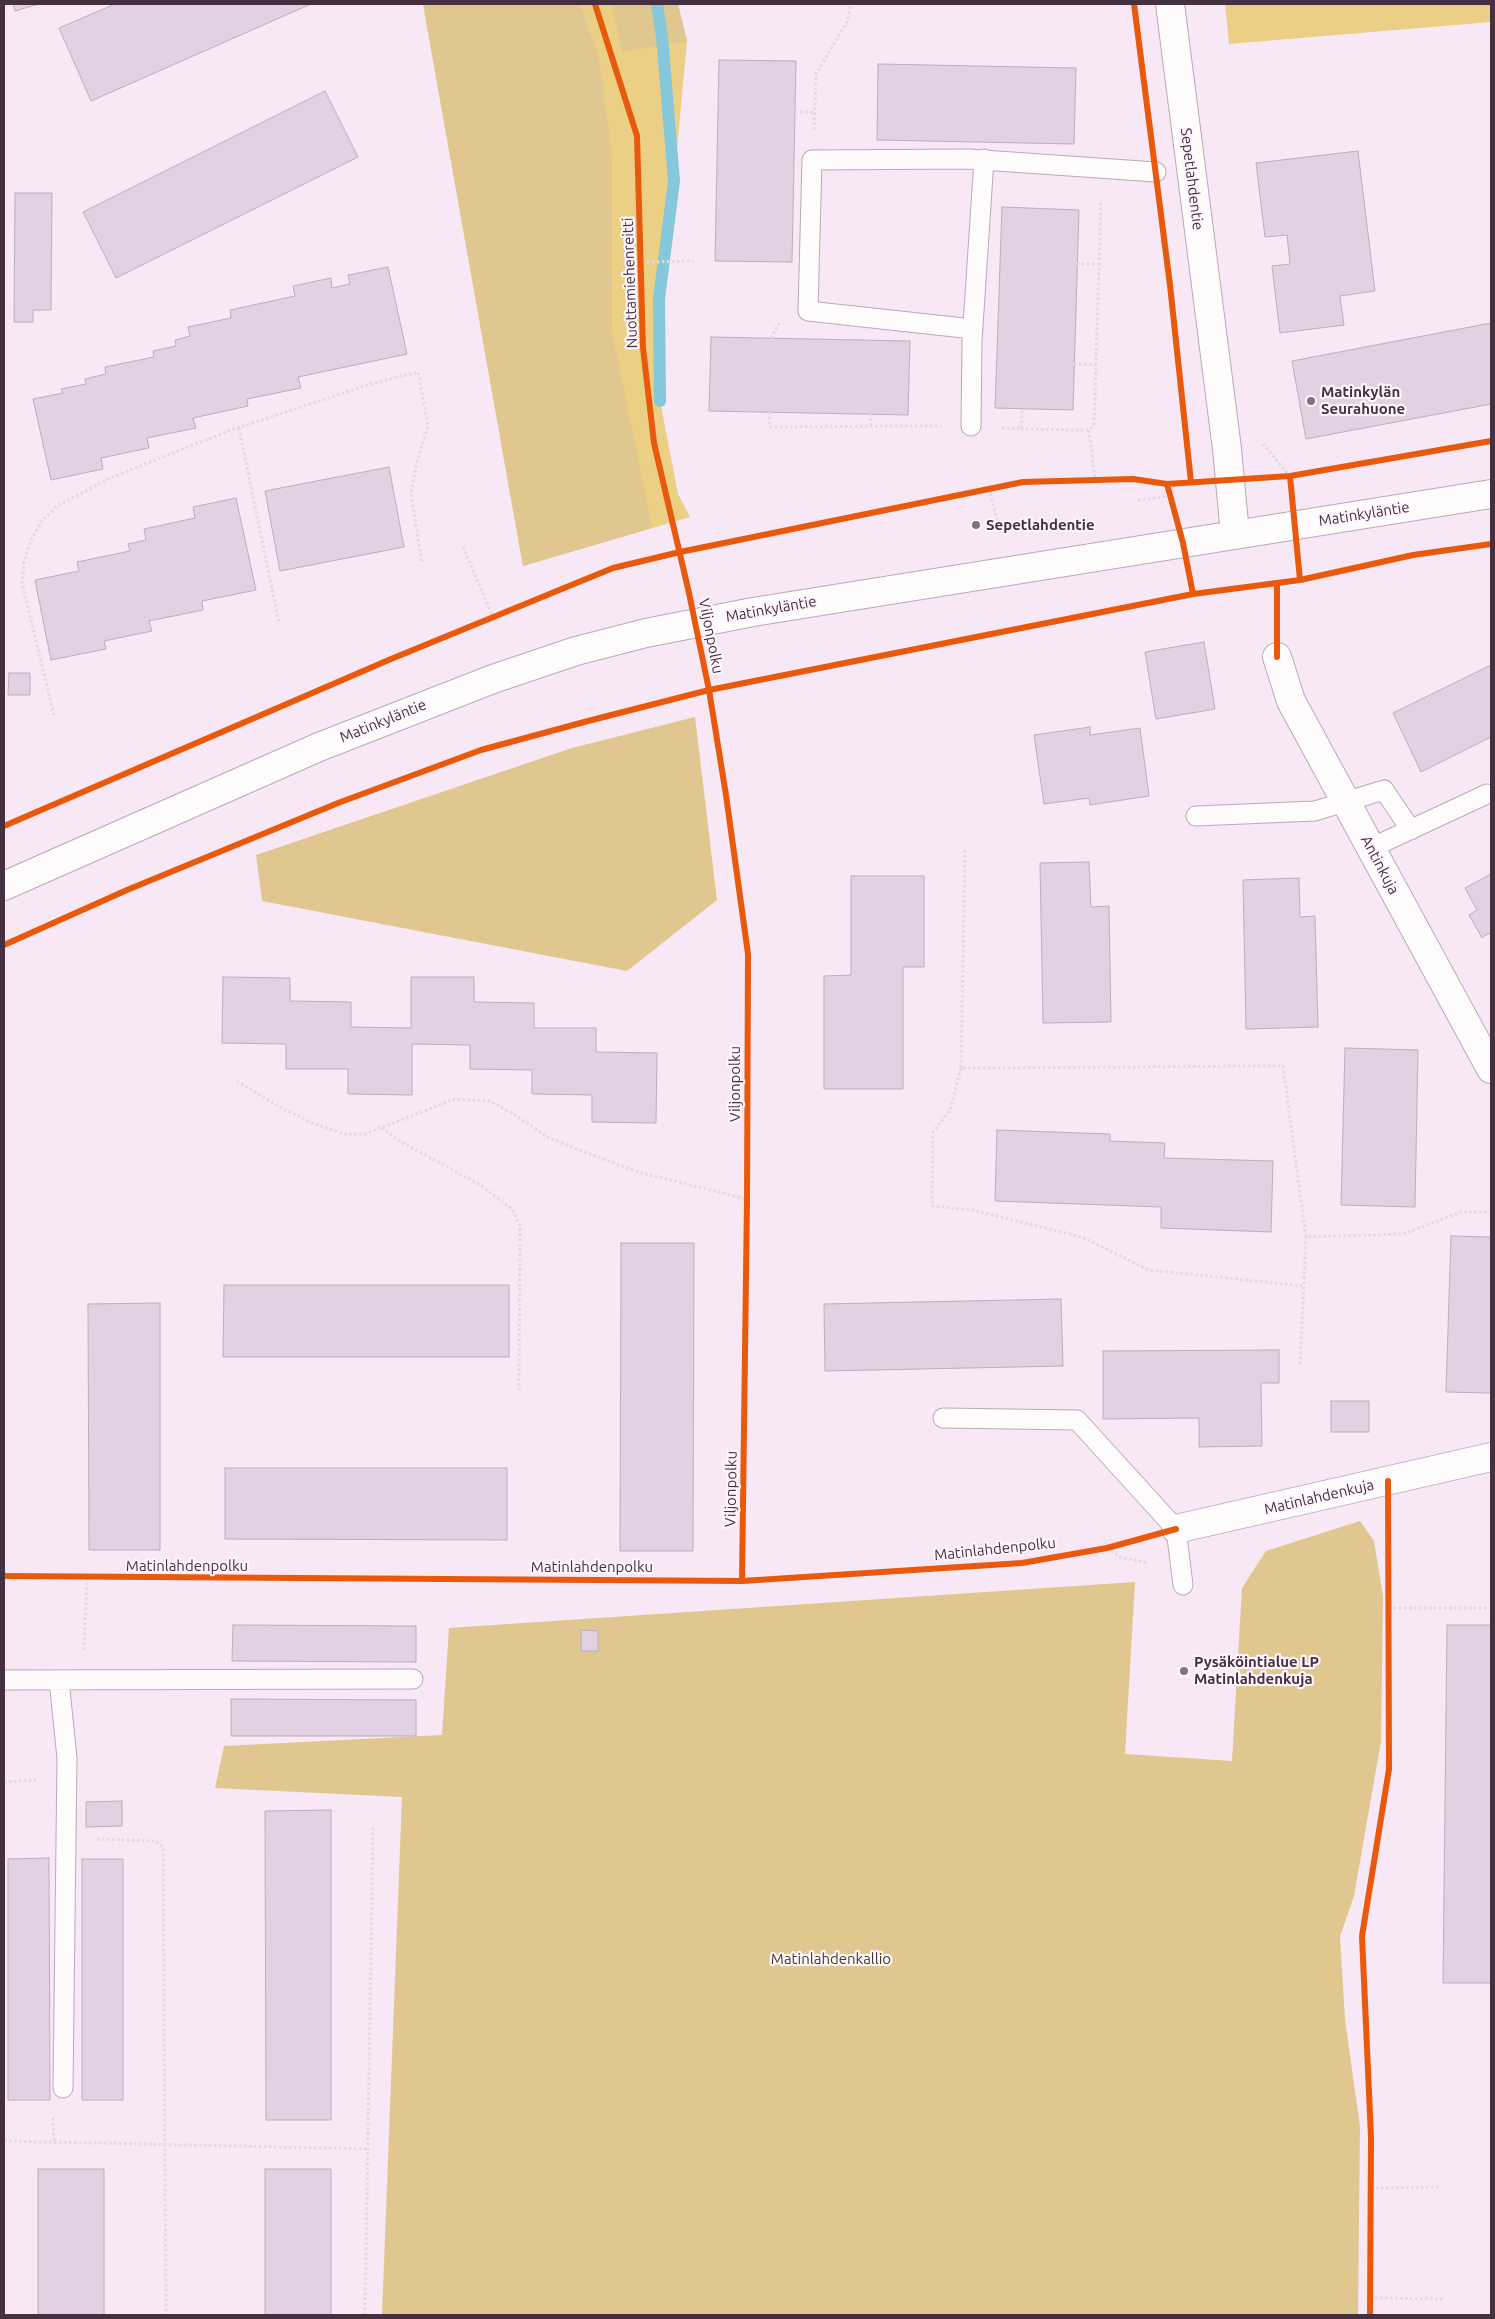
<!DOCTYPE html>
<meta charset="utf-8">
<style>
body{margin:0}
#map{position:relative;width:1495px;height:2319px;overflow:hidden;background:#f8e7f4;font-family:Ubuntu,sans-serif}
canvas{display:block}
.frame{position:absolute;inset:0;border:5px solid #443040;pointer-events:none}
</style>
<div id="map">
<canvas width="1495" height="2319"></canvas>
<div class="frame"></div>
</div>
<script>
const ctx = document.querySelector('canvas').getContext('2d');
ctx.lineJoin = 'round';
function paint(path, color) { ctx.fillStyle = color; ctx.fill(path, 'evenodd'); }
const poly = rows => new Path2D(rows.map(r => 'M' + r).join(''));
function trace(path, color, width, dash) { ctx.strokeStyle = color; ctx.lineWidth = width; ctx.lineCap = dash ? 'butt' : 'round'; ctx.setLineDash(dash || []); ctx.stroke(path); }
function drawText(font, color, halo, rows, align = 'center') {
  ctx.font = font + ' Ubuntu,sans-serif'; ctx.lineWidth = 4.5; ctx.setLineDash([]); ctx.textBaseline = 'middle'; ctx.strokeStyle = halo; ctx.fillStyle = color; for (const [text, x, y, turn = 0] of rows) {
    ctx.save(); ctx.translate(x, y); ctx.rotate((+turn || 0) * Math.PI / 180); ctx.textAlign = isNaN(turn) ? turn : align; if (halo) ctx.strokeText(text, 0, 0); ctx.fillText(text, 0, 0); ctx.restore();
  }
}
paint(poly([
 [423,4,678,4,687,41,674,181,659,299,660,401,678,494,690,517,523,566],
 [1225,4,1491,4,1491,22,1229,44]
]), '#ebcf85');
paint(poly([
 [423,4,580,4,599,58,612,158,612,332,652,528,523,566],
 [612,4,678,4,687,41,622,52],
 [695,717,717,900,627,971,262,901,256,855,572,748],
 [1360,1521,1374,1541,1383,1596,1381,1741,1354,1896,1340,1936,1345,2020,1360,2126,1358,2315,382,2315,402,1797,215,1788,224,1746,442,1735,449,1628,1135,1582,1125,1754,1232,1761,1242,1588,1266,1551]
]), '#dfc78f');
trace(poly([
 [657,4,662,37,674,181,659,299,660,401]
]), '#85c8db', 12);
const building = poly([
 [13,4,39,4,15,11,13,4],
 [115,4,311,4,91,101,59,28,115,4],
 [719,60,796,61,792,262,715,261,719,60],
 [878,64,1076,68,1074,144,877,140,878,64],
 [325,91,358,157,116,278,83,212,325,91],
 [1358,151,1375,291,1340,296,1344,325,1280,333,1272,266,1290,264,1287,235,1265,237,1256,163,1358,151],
 [15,193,52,193,51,310,33,310,33,322,14,322,15,193],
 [1002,207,1079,210,1073,410,995,408,1002,207],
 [388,267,407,354,298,377,301,388,247,399,248,406,193,418,196,428,147,438,149,448,101,458,103,469,51,480,33,399,63,393,61,389,86,384,85,379,106,374,105,367,154,357,153,351,176,346,175,340,190,336,188,327,231,318,230,310,295,296,293,286,331,278,332,288,350,284,348,275,388,267],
 [1491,323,1491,404,1306,439,1292,361,1491,323],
 [711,337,910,341,908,415,709,411,711,337],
 [389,467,404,547,280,571,265,491,389,467],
 [236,498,256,590,202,601,203,610,149,621,152,631,104,641,106,649,51,660,35,580,79,571,77,562,130,551,128,544,146,540,144,529,195,518,193,507,236,498],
 [1204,642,1215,709,1156,719,1145,652,1204,642],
 [1491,665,1491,737,1421,772,1393,713,1491,665],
 [9,673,30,673,30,695,8,695,9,673],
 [1090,727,1090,735,1140,728,1149,796,1090,805,1089,798,1044,804,1034,735,1090,727],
 [1089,862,1091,907,1109,906,1111,1022,1043,1023,1040,863,1089,862],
 [1491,874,1491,936,1489,933,1482,938,1469,915,1477,910,1465,888,1491,874],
 [851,876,924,876,924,967,903,967,903,1089,824,1089,824,976,851,975,851,876],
 [1299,878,1300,917,1315,916,1318,1027,1246,1029,1243,880,1299,878],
 [223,977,290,978,290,1001,351,1002,351,1027,411,1028,411,977,474,977,474,1002,534,1003,534,1028,596,1028,596,1052,657,1053,656,1123,592,1122,592,1095,532,1094,532,1070,470,1069,470,1045,412,1044,412,1095,348,1094,348,1069,286,1069,286,1044,222,1043,223,977],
 [1345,1048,1418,1050,1415,1207,1341,1205,1345,1048],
 [997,1130,1110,1134,1110,1141,1165,1143,1164,1158,1273,1161,1271,1232,1161,1228,1161,1207,995,1201,997,1130],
 [1451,1236,1491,1237,1491,1393,1446,1392,1451,1236],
 [621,1243,694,1243,693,1551,620,1551,621,1243],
 [224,1285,509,1285,509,1357,223,1357,224,1285],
 [1061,1299,1063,1366,825,1371,824,1304,1061,1299],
 [160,1303,160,1550,89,1550,88,1304,160,1303],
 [1279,1350,1279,1383,1261,1383,1262,1446,1199,1447,1199,1418,1103,1419,1103,1351,1279,1350],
 [1331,1401,1369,1401,1369,1432,1331,1432,1331,1401],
 [225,1468,507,1468,507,1540,225,1539,225,1468],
 [233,1625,416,1626,416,1662,232,1661,233,1625],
 [1447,1625,1491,1625,1491,1983,1443,1983,1447,1625],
 [581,1630,598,1631,598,1651,581,1651,581,1630],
 [231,1699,416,1700,416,1736,231,1736,231,1699],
 [122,1801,122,1826,86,1827,86,1802,122,1801],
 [331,1810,331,2120,266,2120,265,1811,331,1810],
 [49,1858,50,2100,8,2100,8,1859,49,1858],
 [82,1859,123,1859,123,2100,82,2100,82,1859],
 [38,2169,104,2169,104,2315,38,2315,38,2169],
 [265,2169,331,2169,331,2315,265,2315,265,2169]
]);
paint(building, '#e1d1e3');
trace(building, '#bbaebc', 1);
const service = poly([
 [973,329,808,311,812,160,968,159,1156,172],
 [971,426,972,341,984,159],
 [1196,816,1315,811,1384,790,1411,830],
 [1371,848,1487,794],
 [943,1418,1077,1420,1176,1529,1183,1585],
 [4,1680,413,1679],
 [59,1680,67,1758,63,2088]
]);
const minor = poly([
 [1277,657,1291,701,1491,1069],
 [1176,1529,1491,1457]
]);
const tertiary = poly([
 [1170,4,1227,449,1235,534]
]);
const secondary = poly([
 [4,886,319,747,493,679,576,651,646,633,753,612,1491,494]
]);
trace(service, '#baaab7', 21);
trace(minor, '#baaab7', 30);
trace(tertiary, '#baaab7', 30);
trace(secondary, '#baaab7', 30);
trace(poly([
 [795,112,815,112],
 [814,130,816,74,848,20,851,4],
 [642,262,693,261],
 [1077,264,1099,264],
 [771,338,779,323],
 [1074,364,1097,365],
 [769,412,770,427,941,426],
 [871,426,871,414],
 [239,428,279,623],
 [1002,428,1021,429,1022,409],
 [1021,429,1089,430,1094,425,1101,200],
 [1089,430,1095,480],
 [1263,444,1290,476],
 [989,489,997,520],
 [1138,500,1170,496],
 [463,547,493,617],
 [54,715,22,583,24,561,32,538,41,522,57,506,110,478,231,430,374,383,418,372,428,426,417,461,411,494,422,563],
 [965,850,961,1068,1283,1066,1306,1237,1403,1234,1461,1212,1491,1212],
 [961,1068,950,1110,933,1132,932,1206,972,1210,1082,1237,1149,1270,1304,1286],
 [237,1081,280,1107,312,1123,344,1134,365,1134,455,1099,490,1101,515,1115,549,1138,587,1153,638,1172,747,1199],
 [382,1128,398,1140,482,1186,513,1210,520,1226,519,1390],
 [1300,1364,1306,1237],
 [1107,1548,1120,1557,1148,1563],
 [1389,1608,1491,1608],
 [84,1650,87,1578],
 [4,1782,36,1780],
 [97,1839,156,1841,163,1847,166,2315],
 [53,2118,54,2142],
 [4,2141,368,2149],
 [1371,2188,1441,2187],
 [1370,2298,1442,2299],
 [365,2315,373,1828]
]), '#e0dbe0', 3, [2.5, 2.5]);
trace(service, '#fefbfd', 19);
trace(minor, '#fefbfd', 28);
trace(tertiary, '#fefbfd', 28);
trace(secondary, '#fefbfd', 28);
trace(poly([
 [595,4,637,136,643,348,654,443,689,593,709,690,726,795,748,954,747,1199,742,1581],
 [1134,4,1170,285,1191,482],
 [1290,476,1300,580],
 [1167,484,1183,543,1193,594],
 [1277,584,1277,657],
 [4,826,391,659,613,568,680,552,1023,482,1133,479,1167,484,1290,476,1491,441],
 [4,945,127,890,338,803,481,750,588,721,709,690,1193,594,1300,580,1413,555,1491,544],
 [4,1576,742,1581,1022,1563,1107,1548,1176,1529],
 [1370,2315,1371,2137,1362,1936,1389,1769,1388,1481]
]), '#e8590c', 6);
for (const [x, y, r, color] of [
 [1311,401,5,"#83707f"],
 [976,525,5,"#83707f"],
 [1184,1671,5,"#83707f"]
]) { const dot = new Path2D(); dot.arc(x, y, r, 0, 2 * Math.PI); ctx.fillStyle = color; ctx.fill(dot); trace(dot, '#fff5fd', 2); }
drawText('15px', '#443040', '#fff5fd', [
 ["Sepetlahdentie",1192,179,83],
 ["Nuottamiehenreitti",630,283,-92],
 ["Matinkyläntie",1364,514,-9],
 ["Matinkyläntie",771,609,-10],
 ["Viljonpolku",711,636,79],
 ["Matinkyläntie",383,721,-22],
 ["Antinkuja",1380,865,62],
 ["Viljonpolku",735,1084,-90],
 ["Viljonpolku",731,1489,-89],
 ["Matinlahdenkuja",1319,1497,-13],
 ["Matinlahdenpolku",995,1549,-6],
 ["Matinlahdenpolku",187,1566],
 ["Matinlahdenpolku",592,1567]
]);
drawText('bold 15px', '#443040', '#fff5fd', [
 ["Matinkylän",1321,392],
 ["Seurahuone",1321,409],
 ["Sepetlahdentie",986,525],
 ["Pysäköintialue LP",1194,1662],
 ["Matinlahdenkuja",1194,1679]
], 'left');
drawText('15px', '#443d25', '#fff5fd', [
 ["Matinlahdenkallio",831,1959]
]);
</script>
